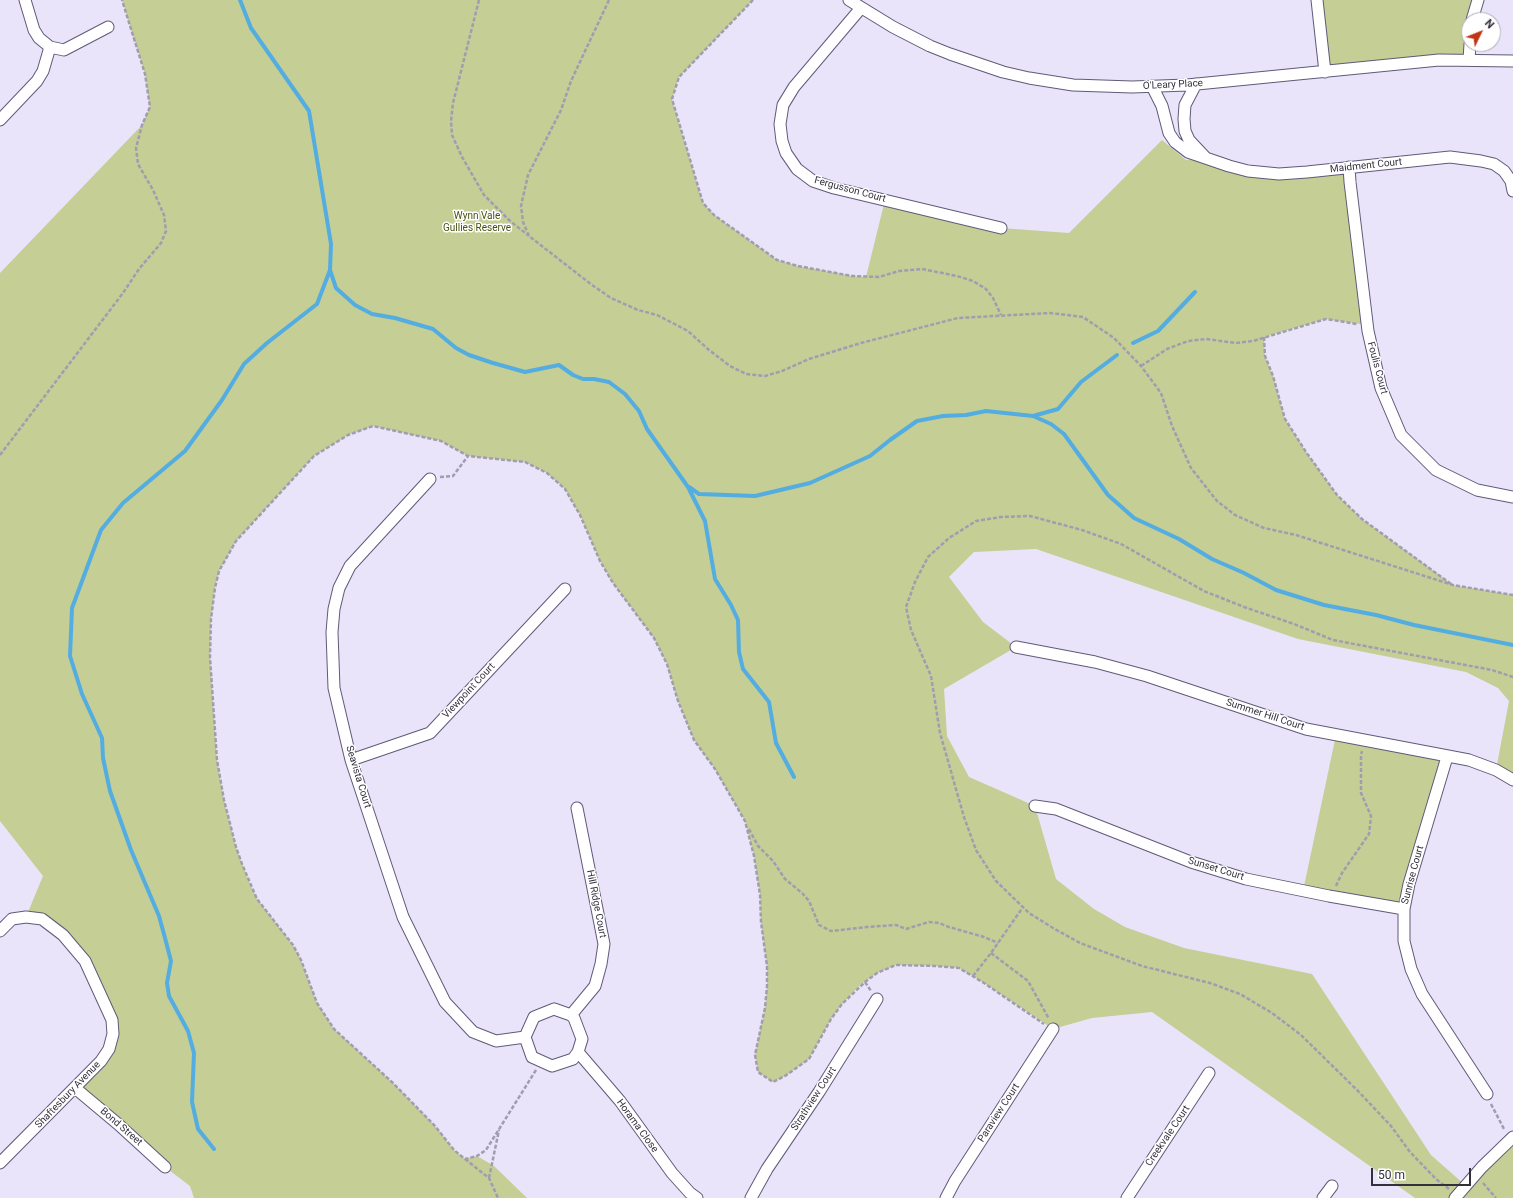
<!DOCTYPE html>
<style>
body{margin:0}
#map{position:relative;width:1513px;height:1198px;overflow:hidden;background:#e9e4fa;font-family:Roboto,sans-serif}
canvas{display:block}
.north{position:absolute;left:1461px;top:12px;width:40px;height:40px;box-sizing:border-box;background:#fff;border:1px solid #adacb2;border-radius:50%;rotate:47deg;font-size:11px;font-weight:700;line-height:16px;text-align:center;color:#33303e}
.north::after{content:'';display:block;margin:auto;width:14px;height:18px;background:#c03614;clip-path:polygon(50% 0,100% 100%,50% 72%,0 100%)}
.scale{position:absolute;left:1371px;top:1168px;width:100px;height:18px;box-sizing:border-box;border:2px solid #33303e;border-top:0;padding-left:5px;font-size:12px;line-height:14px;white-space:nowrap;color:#33303e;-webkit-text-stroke:3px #fff;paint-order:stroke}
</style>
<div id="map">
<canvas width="1513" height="1198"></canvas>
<div class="north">N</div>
<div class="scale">50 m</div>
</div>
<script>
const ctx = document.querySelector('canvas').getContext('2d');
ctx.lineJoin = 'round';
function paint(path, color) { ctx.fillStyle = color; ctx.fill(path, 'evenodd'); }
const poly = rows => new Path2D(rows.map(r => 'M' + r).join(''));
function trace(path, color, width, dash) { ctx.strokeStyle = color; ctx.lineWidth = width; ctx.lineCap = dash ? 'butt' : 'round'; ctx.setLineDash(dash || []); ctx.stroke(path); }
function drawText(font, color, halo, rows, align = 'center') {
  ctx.font = font + ' Roboto,sans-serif'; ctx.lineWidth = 3; ctx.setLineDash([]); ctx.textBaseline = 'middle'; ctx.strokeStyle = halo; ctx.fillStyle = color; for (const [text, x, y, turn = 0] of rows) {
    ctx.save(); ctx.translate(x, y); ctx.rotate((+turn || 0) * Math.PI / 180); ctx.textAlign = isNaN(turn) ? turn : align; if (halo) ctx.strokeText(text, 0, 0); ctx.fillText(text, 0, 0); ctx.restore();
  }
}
paint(poly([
 [122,0,753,0,679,77,672,99,703,203,714,215,777,260,798,266,852,276,866,277,885,200,1001,228,1069,233,1162,140,1186,160,1205,158,1248,171,1349,167,1367,325,1326,319,1278,333,1264,337,1265,356,1273,376,1285,419,1306,452,1337,495,1362,519,1453,585,1513,595,1513,780,1496,770,1509,701,1498,688,1466,672,1298,639,1036,549,974,552,949,577,983,622,1016,647,944,689,947,736,969,777,1035,806,1056,879,1094,909,1125,927,1184,948,1312,974,1431,1155,1465,1185,1513,1139,1513,1198,1415,1198,1152,1012,1092,1018,1053,1029,984,983,959,968,936,966,896,965,877,973,860,985,842,1004,831,1019,809,1059,785,1076,773,1082,758,1072,755,1055,765,1008,767,986,767,966,761,922,760,895,754,856,745,821,715,769,694,740,678,701,667,664,654,638,613,583,600,561,580,515,565,489,547,473,525,462,468,456,441,441,373,426,348,435,314,456,236,541,219,571,215,588,211,619,210,657,217,760,224,800,236,847,250,884,257,899,293,945,301,960,317,1003,334,1029,393,1083,435,1126,454,1150,465,1159,477,1156,494,1166,527,1198,194,1198,190,1186,165,1167,75,1088,113,1034,85,961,63,935,26,917,43,876,0,821,0,273,142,125,150,107,145,74],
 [1317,0,1478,0,1469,20,1469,60,1325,72],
 [1336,735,1447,757,1404,909,1303,891]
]), '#c5ce95');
trace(poly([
 [240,0,251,28,309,111,331,244,330,270,336,288,355,305,372,314,395,318,433,329,456,348,469,355,493,363,525,372,559,365,573,375,583,379,594,379,609,382,625,394,639,411,647,429,688,487,705,521,715,579,731,605,738,620,739,652,743,669,769,702,776,743,794,777],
 [1133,343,1158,331,1195,292],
 [1033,416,1058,409,1081,382,1117,355],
 [689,487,699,494,755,496,810,483,870,456,890,440,917,421,943,416,966,415,986,411,1033,416,1051,424,1064,434,1108,495,1134,518,1179,539,1212,559,1244,573,1276,590,1324,605,1376,615,1414,625,1513,645],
 [214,1149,198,1129,192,1102,194,1053,188,1031,169,996,167,983,171,961,165,938,159,916,131,850,110,791,103,758,102,738,82,694,70,656,72,608,101,530,123,503,185,451,222,400,244,364,267,343,317,304,330,270]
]), '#53ade0', 4);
const minor = poly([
 [849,0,893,27,930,46,950,54,1003,72,1029,78,1073,85,1132,87,1187,85,1439,60,1513,61],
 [1317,0,1325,72],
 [861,8,794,87,783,105,780,124,782,141,786,153,797,169,813,181,834,188,1001,228],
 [1472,20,1478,0],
 [50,47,64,50,108,27],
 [1469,60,1470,44],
 [1196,84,1185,105,1184,119,1185,131,1189,140,1205,157],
 [1152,86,1162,106,1169,133,1175,142,1188,152,1229,166,1248,171,1279,174,1307,172,1450,157,1481,161,1494,164,1504,171,1511,181,1513,191],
 [0,120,37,81,43,71,50,47,39,38,34,30,25,0],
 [1349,167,1350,182,1368,331,1381,388,1401,435,1436,470,1477,490,1513,497],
 [430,479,350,566,339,588,334,609,332,632,334,688,351,760,403,917,445,1002,473,1032,496,1041,525,1037],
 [1016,647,1095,662,1147,676,1306,729,1469,760,1496,770,1513,780],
 [1447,757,1409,884,1404,909,1404,941,1411,969,1422,994,1487,1094],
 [351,760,430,733,565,589],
 [1035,806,1056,809,1191,862,1246,879,1329,896,1404,909],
 [0,931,12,919,26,917,42,919,63,935,85,961,112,1020,113,1034,109,1049,101,1061,0,1163],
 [554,1009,571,1015,574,1018,582,1039,578,1052,573,1059,552,1066,532,1057,525,1037,534,1017,554,1009],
 [571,1015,595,986,601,964,604,944,577,808],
 [578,1052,620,1101,672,1173,690,1193,697,1198],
 [75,1088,118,1124,165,1167],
 [751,1198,767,1169,819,1092,877,999],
 [946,1198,955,1181,1053,1029],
 [1127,1198,1209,1073],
 [1323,1198,1332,1186],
 [1455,1198,1482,1167,1513,1137]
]);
trace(minor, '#615978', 13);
trace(poly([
 [479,0,453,103,451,121,452,135,462,157,484,195,509,220,529,236],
 [609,0,571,81,561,110,528,175,521,206,523,222,529,236,592,285,611,298,638,310,657,315,688,331,709,350,730,366,746,374,765,376,782,371,809,359,861,343,958,318,1050,313,1083,317,1114,338,1141,366,1161,393,1172,426,1191,468,1217,501,1235,515,1264,528,1296,535,1453,585,1513,595],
 [753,0,679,77,672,99,703,203,714,215,777,260,798,266,852,276,879,277,899,271,922,269,957,276,973,281,986,289,993,298,1001,315],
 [1264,337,1265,356,1273,376,1285,419,1306,452,1337,495,1362,519,1451,584],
 [1141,366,1167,349,1188,341,1206,339,1236,343,1253,341,1326,319,1357,324],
 [0,455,123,293,139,269,161,243,166,231,164,215,153,190,138,164,136,148,142,125,150,107,145,74,122,0],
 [440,477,453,476,468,456],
 [749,829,758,846,773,861,785,879,802,893,809,901,819,925,831,931,867,927,896,925,906,929,929,922,939,923,949,927,984,937,998,943],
 [1336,886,1342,873,1369,834,1371,816,1361,793,1361,755,1362,751],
 [991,953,1028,981,1049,1019],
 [973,976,991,953,1023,907],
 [865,982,871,991],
 [536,1070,486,1150,477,1156,465,1159,454,1150,435,1126,393,1083,334,1029,317,1003,301,960,293,945,257,899,242,864,236,847,224,800,217,760,210,657,211,619,215,588,219,571,236,541,314,456,348,435,373,426,441,441,468,456,525,462,547,473,565,489,580,515,600,561,613,583,654,638,667,664,678,701,694,740,715,769,745,821,754,856,760,895,761,922,767,966,767,986,765,1008,755,1055,758,1072,773,1082,785,1076,809,1059,831,1019,842,1004,865,982,877,973,896,965,936,966,959,968,984,983,1044,1024],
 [1491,1104,1504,1129],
 [465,1159,489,1178,498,1198],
 [489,1178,499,1130],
 [1483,1183,1496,1198],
 [1449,1189,1436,1179,1410,1152,1391,1126,1358,1091,1301,1035,1272,1013,1240,994,1210,983,1142,966,1080,943,1053,928,1029,913,996,881,976,850,964,817,940,733,931,676,911,630,906,607,915,582,928,557,949,538,976,521,1001,517,1030,516,1082,530,1121,544,1204,591,1244,607,1294,624,1333,640,1492,670,1513,677]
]), '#a19daf', 2.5, [4, 2]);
trace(minor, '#fff', 11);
drawText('10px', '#33303e', '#fff', [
 ["O'Leary Place",1173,85,-3],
 ["Maidment Court",1366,166,-6],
 ["Fergusson Court",850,190,15],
 ["Foulis Court",1377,368,75],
 ["Viewpoint Court",469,691,-47],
 ["Summer Hill Court",1265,715,18],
 ["Seavista Court",358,777,73],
 ["Sunset Court",1216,869,17],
 ["Sunrise Court",1413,875,-75],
 ["Hill Ridge Court",596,904,79],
 ["Shaftesbury Avenue",68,1095,-46],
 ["Strathview Court",814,1099,-57],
 ["Paraview Court",999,1113,-57],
 ["Horama Close",637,1126,54],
 ["Bond Street",121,1127,41],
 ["Creekvale Court",1168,1136,-56]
]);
drawText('10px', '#4a510f', '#fff', [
 ["Wynn Vale",477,216],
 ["Gullies Reserve",477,228]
]);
</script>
